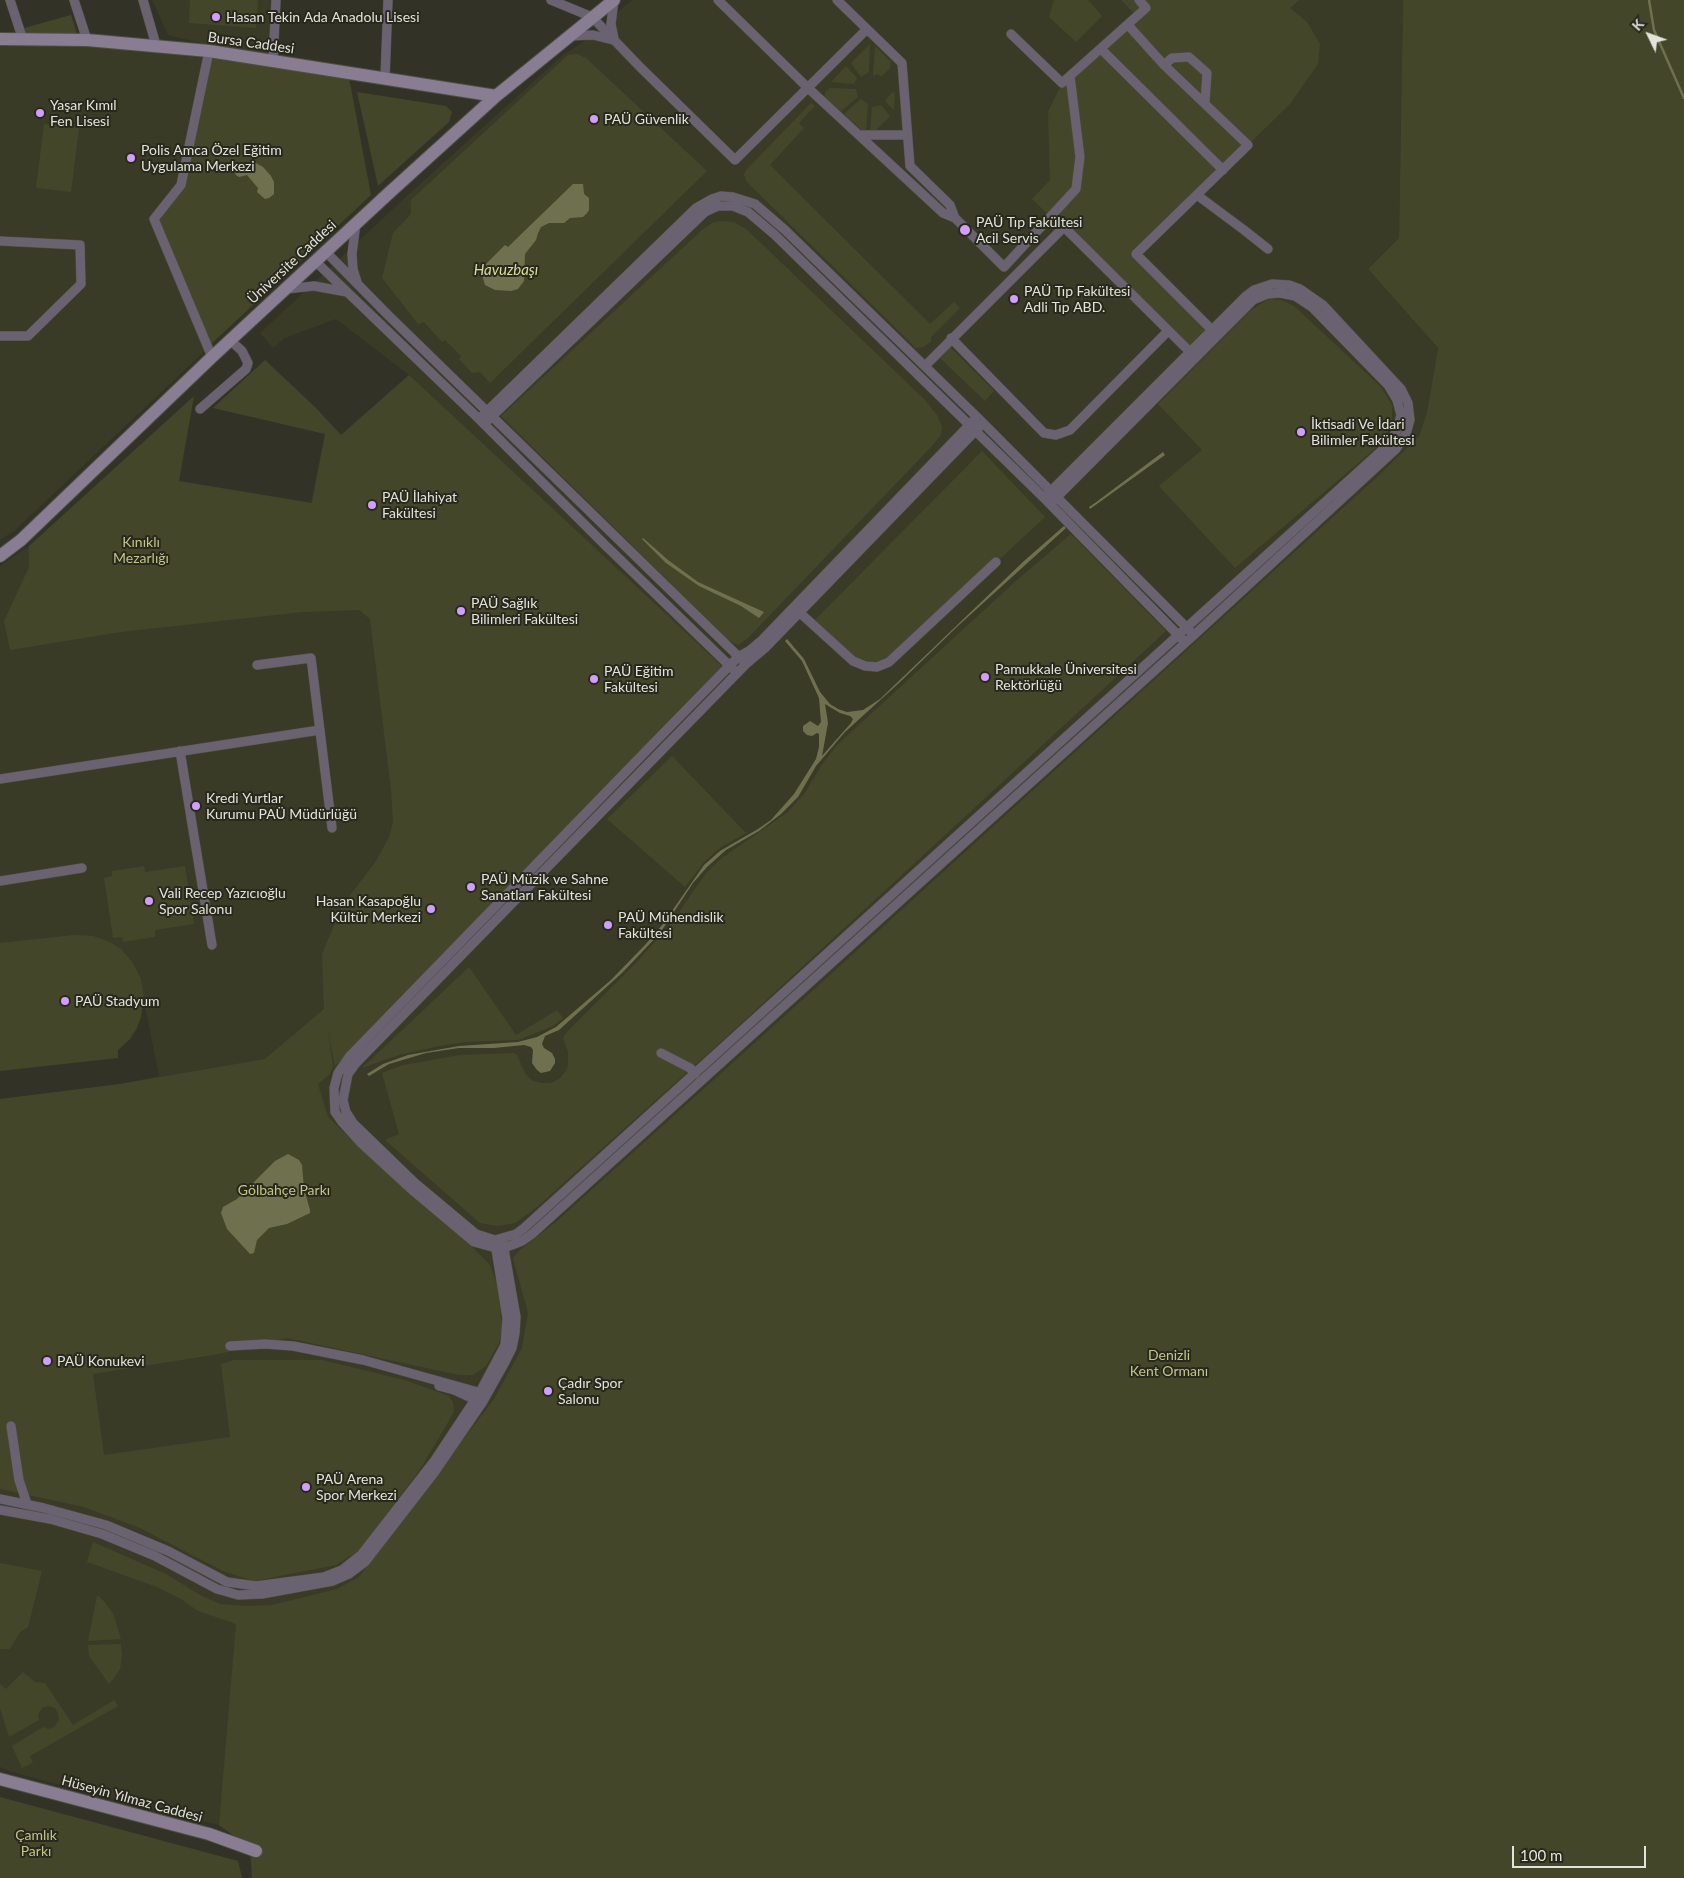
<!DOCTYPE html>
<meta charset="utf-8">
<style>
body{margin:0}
#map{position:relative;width:1684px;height:1878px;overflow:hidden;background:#323326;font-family:Lato,sans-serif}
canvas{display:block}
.north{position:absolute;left:1624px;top:10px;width:50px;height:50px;-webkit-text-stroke:4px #28291c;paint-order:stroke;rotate:312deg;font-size:14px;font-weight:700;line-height:20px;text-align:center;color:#e2e3da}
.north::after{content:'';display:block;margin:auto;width:18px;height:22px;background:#e2e3da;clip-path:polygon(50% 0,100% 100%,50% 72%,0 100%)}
.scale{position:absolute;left:1512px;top:1846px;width:134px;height:22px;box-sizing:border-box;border:2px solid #e2e3da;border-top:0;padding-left:6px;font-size:15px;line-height:18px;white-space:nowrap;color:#e2e3da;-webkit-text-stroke:4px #28291c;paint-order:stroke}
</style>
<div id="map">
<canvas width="1684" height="1878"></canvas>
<div class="north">K</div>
<div class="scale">100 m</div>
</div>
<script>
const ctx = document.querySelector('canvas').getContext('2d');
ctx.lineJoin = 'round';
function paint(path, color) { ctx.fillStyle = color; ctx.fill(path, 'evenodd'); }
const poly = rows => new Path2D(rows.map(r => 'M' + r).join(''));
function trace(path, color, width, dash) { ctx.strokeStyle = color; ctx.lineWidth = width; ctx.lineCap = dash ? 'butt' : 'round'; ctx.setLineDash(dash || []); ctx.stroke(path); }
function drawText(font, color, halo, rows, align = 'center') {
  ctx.font = font + ' Lato,sans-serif'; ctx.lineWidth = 4; ctx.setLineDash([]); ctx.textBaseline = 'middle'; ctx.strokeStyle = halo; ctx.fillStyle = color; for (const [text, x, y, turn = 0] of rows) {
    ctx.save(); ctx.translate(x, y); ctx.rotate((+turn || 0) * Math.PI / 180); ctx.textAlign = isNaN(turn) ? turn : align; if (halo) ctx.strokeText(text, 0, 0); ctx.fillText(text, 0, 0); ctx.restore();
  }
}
paint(poly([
 [152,0,272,0,273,61,168,35],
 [632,0,1403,0,1399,238,1368,269,1438,348,1427,412,1419,436,1377,477,262,1841,219,1825,86,1792,12,1772,0,1767,0,1099,120,1084,159,1076,138,971,0,944,0,566,29,546,30,567,16,643,288,613,325,434,341,435,409,375,336,319,285,338,273,348,260,333,410,193,563,55,582,43],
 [0,43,87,46,205,58,206,350,14,531,0,540]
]), '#393b27');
paint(poly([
 [190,0,258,0,256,28,189,23],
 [1054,0,1088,0,1102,16,1076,42,1049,17],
 [1121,0,1299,0,1290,8,1307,22,1320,44,1318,64,1290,104,1136,254,1212,330,1190,352,1032,199,1050,180,1048,112,1062,83,1137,16],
 [1403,0,1684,0,1684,1878,252,1878,250,1848,219,1825,236,1624,198,1611,181,1599,157,1587,87,1562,93,1542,166,1574,200,1595,220,1604,246,1606,272,1605,337,1589,359,1577,494,1399,522,1348,528,1313,513,1258,520,1250,557,1221,819,985,1377,477,1419,436,1427,412,1438,348,1368,269,1399,238],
 [71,15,77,34,25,33,24,28],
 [870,44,869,72,861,77,851,63],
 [875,46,891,62,890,68,882,76,876,74,875,76,873,75],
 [209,51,348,72,371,195,208,347,154,219,181,185],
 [577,54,586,58,707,171,490,383,480,372,472,373,459,359,461,356,445,340,442,342,424,322,418,324,382,278,393,233,411,214,411,200,568,55],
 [846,66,857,78,854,84,831,82],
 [830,88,856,89,858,97,841,111,825,98,825,92],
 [357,92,446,106,452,112,449,122,378,186],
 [892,92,895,93,894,110,885,101],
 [861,99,868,104,866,131,862,130,844,114],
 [811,103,815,106,799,123,804,128,770,165,930,324,954,302,960,308,931,337,931,342,923,347,916,348,746,181,744,174,747,169],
 [881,105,890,116,875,131,870,132,872,107],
 [44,124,79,128,71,192,36,188],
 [722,221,734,222,746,229,764,246,925,400,937,415,942,427,941,435,931,447,748,638,738,645,728,640,501,416,702,230,714,222],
 [1268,299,1282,300,1294,306,1381,387,1392,405,1392,421,1383,442,1235,568,1159,486,1202,450,1158,404,1250,311],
 [950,347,994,391,985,401,940,358],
 [265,360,316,408,341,435,409,375,724,668,488,914,335,1066,328,1032,333,1065,330,1074,318,1084,328,1117,356,1144,464,1239,490,1265,498,1288,502,1328,499,1343,486,1366,473,1375,459,1375,287,1338,219,1354,93,1374,104,1455,230,1437,221,1364,234,1360,322,1360,405,1380,449,1396,453,1402,454,1412,421,1468,359,1551,336,1565,254,1581,223,1571,140,1528,84,1507,0,1489,0,1099,120,1084,265,1059,324,1009,322,954,342,906,376,861,389,837,393,822,391,790,370,619,359,610,303,612,121,632,10,650,4,621,29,567,29,546,194,396,179,481,312,503,325,434,213,408],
 [982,451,1045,517,889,662,865,666,813,622],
 [1071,534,1166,631,723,1040,537,1207,515,1223,498,1226,480,1223,385,1140,399,1134,382,1073,403,1065,460,1055,514,1053,517,1055,526,1075,533,1081,541,1083,551,1083,559,1079,566,1071,568,1065,568,1052,563,1038,565,1034,636,963,670,925,706,873,722,858,788,812,805,793,823,763,838,744,1017,580],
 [672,756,746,833,721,847,704,862,685,887,607,819],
 [144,866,145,872,185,866,194,924,155,930,155,937,123,942,122,937,113,938,104,878,112,876,112,871],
 [74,935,93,936,110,942,121,949,133,963,141,979,144,998,141,1017,137,1028,130,1039,118,1050,118,1058,0,1071,0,943],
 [469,967,516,1035,557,1010,563,1018,553,1026,518,1040,466,1042,439,1046,399,1055,362,1068],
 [0,1563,42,1571,28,1627,20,1632,10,1649,0,1649],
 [97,1595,102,1599,113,1613,121,1639,88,1641],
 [121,1644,122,1655,120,1669,115,1677,109,1684,89,1656,88,1645],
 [23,1672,35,1682,45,1683,73,1725,114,1700,118,1706,30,1756,33,1763,22,1768,12,1746,43,1727,48,1729,54,1727,59,1720,58,1713,55,1708,48,1706,42,1708,38,1715,39,1720,9,1737,0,1708,0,1684,6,1689],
 [0,1797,238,1861,242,1878,0,1878]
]), '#44462a');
paint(poly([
 [247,162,254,162,263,167,271,176,274,182,274,194,269,198,265,199,257,192,258,188,247,175,239,177,236,175,233,169],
 [573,184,583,184,584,194,589,198,589,210,587,213,583,217,570,218,564,223,549,223,541,227,538,233,536,240,525,254,524,281,518,289,511,291,495,290,485,285,482,275,485,265,505,245,508,247],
 [1163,452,1165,455,1090,509,1089,507,1095,503],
 [1064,526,1066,528,959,625,899,683,845,732,816,766,798,797,781,814,759,831,726,850,707,867,693,883,660,933,622,973,559,1030,545,1036,542,1044,544,1048,552,1053,555,1059,555,1063,550,1071,541,1073,537,1070,532,1063,533,1050,531,1047,524,1045,494,1048,459,1048,426,1053,389,1064,369,1076,367,1074,383,1064,408,1055,459,1046,518,1042,537,1037,556,1027,611,980,645,945,663,924,704,865,720,851,758,829,771,820,794,794,816,759,819,747,819,734,817,733,812,736,807,735,803,731,803,726,810,721,818,726,821,722,819,698,802,661,785,641,787,639,804,659,820,692,830,704,838,709,847,712,863,710,880,699,1024,561],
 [825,704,840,713,850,716,853,719,851,723,822,756,828,723],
 [643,538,668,560,698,582,764,612,759,618,741,606,699,586,666,563,642,539],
 [288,1154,299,1160,302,1165,304,1189,310,1210,310,1213,287,1224,269,1228,257,1240,254,1253,250,1254,227,1229,221,1213,223,1207,237,1199,275,1161]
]), '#6f714e');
trace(poly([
 [1649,0,1654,30,1684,98]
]), '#6f714e', 2.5);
const street = poly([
 [10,0,23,40],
 [74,0,87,40],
 [143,0,156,45],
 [551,0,592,17,640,67,735,160,867,29],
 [614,0,611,24,614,39],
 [718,0,808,88,943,213,955,218,1004,267,1076,189,1080,157,1070,76],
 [837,0,902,63,910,166,950,205,955,218],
 [1128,25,1164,65,1248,145,1136,254,1212,330],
 [1011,34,1062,83,1146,8,1139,0],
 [570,36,593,35,613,40],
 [1101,49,1223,170],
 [209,51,181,185,154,219,212,357],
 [273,61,276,0],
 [1164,65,1172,58,1189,57,1207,73,1205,102],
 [385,78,388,0],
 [859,135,907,135],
 [1197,195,1244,230,1268,249],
 [356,223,352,254,353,269,357,282],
 [0,241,80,245,81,284,28,336,0,336],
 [325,251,388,315,742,660],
 [315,261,479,419,604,544,733,669],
 [286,289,314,286,347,292],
 [951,338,1044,433,1056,435,1070,430,1168,331],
 [925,366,1064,227,1190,352],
 [200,409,246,369,248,363,242,351,230,340],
 [977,417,761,641,749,651,738,657,648,749,349,1057,338,1073,334,1088,335,1112,342,1122,361,1143,411,1189,474,1242,496,1248,504,1248,522,1241,532,1234,1194,635,1396,449,1406,434,1410,420,1408,403,1401,389,1323,305,1300,289,1289,285,1272,284,1254,290,1246,296,1044,498],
 [479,419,696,208,712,199,721,196,733,197,755,204,785,230,977,417,1190,631],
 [983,423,765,648,746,664,356,1063,348,1074,343,1100,346,1112,353,1123,415,1183,476,1234,495,1240,516,1234,524,1228,1389,444,1397,430,1401,415,1397,400,1388,385,1312,307,1295,296,1280,293,1267,294,1253,300,1050,504],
 [484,424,705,212,718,206,733,206,748,212,775,235,1044,498,1182,639],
 [799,612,853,661,865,666,877,667,889,662,996,562],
 [257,665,311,658,332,828],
 [180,751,212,945],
 [0,779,320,730],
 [0,881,82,868],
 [661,1053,690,1068,695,1074],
 [230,1346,265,1344,293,1346,363,1360,485,1394],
 [439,1386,454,1390,480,1402],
 [11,1426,19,1480,27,1504],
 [0,1499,44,1508,106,1525,168,1551,227,1582,256,1586,324,1577,342,1570,361,1555,435,1460,480,1392,497,1360,505,1345,507,1318,495,1243],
 [0,1510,50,1519,102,1534,155,1556,217,1589,238,1595,262,1594,333,1581,349,1574,365,1562,434,1473,482,1403,505,1362,512,1348,515,1333,516,1317,503,1243]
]);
const secondary = poly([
 [0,39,87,40,209,51,496,96],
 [0,556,21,540,212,357,389,193,496,96,614,0],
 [0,1779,209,1834,256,1851]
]);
trace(street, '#4e4f43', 10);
trace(secondary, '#4e4f43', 14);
trace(street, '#6a6271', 9);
trace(secondary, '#887d93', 12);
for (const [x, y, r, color] of [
 [216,17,5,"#d19dfe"],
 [40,113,5,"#d19dfe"],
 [594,119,5,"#d19dfe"],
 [131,158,5,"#d19dfe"],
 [965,230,6,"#d19dfe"],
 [1014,299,5,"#d19dfe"],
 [1301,432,5,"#d19dfe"],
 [372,505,5,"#d19dfe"],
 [461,611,5,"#d19dfe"],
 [985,677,5,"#d19dfe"],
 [594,679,5,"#d19dfe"],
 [196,806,5,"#d19dfe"],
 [471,887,5,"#d19dfe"],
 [149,901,5,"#d19dfe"],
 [431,909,5,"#d19dfe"],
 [608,925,5,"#d19dfe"],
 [65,1001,5,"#d19dfe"],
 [47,1361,5,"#d19dfe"],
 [548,1391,5,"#d19dfe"],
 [306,1487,5,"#d19dfe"]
]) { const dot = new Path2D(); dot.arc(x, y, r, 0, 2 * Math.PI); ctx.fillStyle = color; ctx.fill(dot); trace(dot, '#28291c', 2); }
drawText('14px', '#e2e3da', '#28291c', [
 ["Hasan Tekin Ada Anadolu Lisesi",226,17],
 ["Yaşar Kımıl",50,105],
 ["Fen Lisesi",50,121],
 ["PAÜ Güvenlik",604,119],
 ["Polis Amca Özel Eğitim",141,150],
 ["Uygulama Merkezi",141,166],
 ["PAÜ Tıp Fakültesi",976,222],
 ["Acil Servis",976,238],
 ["PAÜ Tıp Fakültesi",1024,291],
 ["Adli Tıp ABD.",1024,307],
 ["İktisadi Ve İdari",1311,424],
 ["Bilimler Fakültesi",1311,440],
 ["PAÜ İlahiyat",382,497],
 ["Fakültesi",382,513],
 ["PAÜ Sağlık",471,603],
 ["Bilimleri Fakültesi",471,619],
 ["Pamukkale Üniversitesi",995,669],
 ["Rektörlüğü",995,685],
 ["PAÜ Eğitim",604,671],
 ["Fakültesi",604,687],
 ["Kredi Yurtlar",206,798],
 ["Kurumu PAÜ Müdürlüğü",206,814],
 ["PAÜ Müzik ve Sahne",481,879],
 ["Sanatları Fakültesi",481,895],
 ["Vali Recep Yazıcıoğlu",159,893],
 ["Spor Salonu",159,909],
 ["Hasan Kasapoğlu",421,901,"right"],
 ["Kültür Merkezi",421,917,"right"],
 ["PAÜ Mühendislik",618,917],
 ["Fakültesi",618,933],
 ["PAÜ Stadyum",75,1001],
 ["PAÜ Konukevi",57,1361],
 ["Çadır Spor",558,1383],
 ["Salonu",558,1399],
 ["PAÜ Arena",316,1479],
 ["Spor Merkezi",316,1495]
], 'left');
drawText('14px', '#e2e3da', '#28291c', [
 ["Bursa Caddesi",251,43,8],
 ["Üniversite Caddesi",292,262,-43],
 ["Hüseyin Yılmaz Caddesi",132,1799,15]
]);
drawText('14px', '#c1c687', '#28291c', [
 ["Kınıklı",141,542],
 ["Mezarlığı",141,558],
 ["Gölbahçe Parkı",284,1190],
 ["Denizli",1169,1355],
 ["Kent Ormanı",1169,1371],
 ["Çamlık",36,1835],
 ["Parkı",36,1851]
]);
drawText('italic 15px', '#d8dd9e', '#28291c', [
 ["Havuzbaşı",506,270]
]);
</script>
